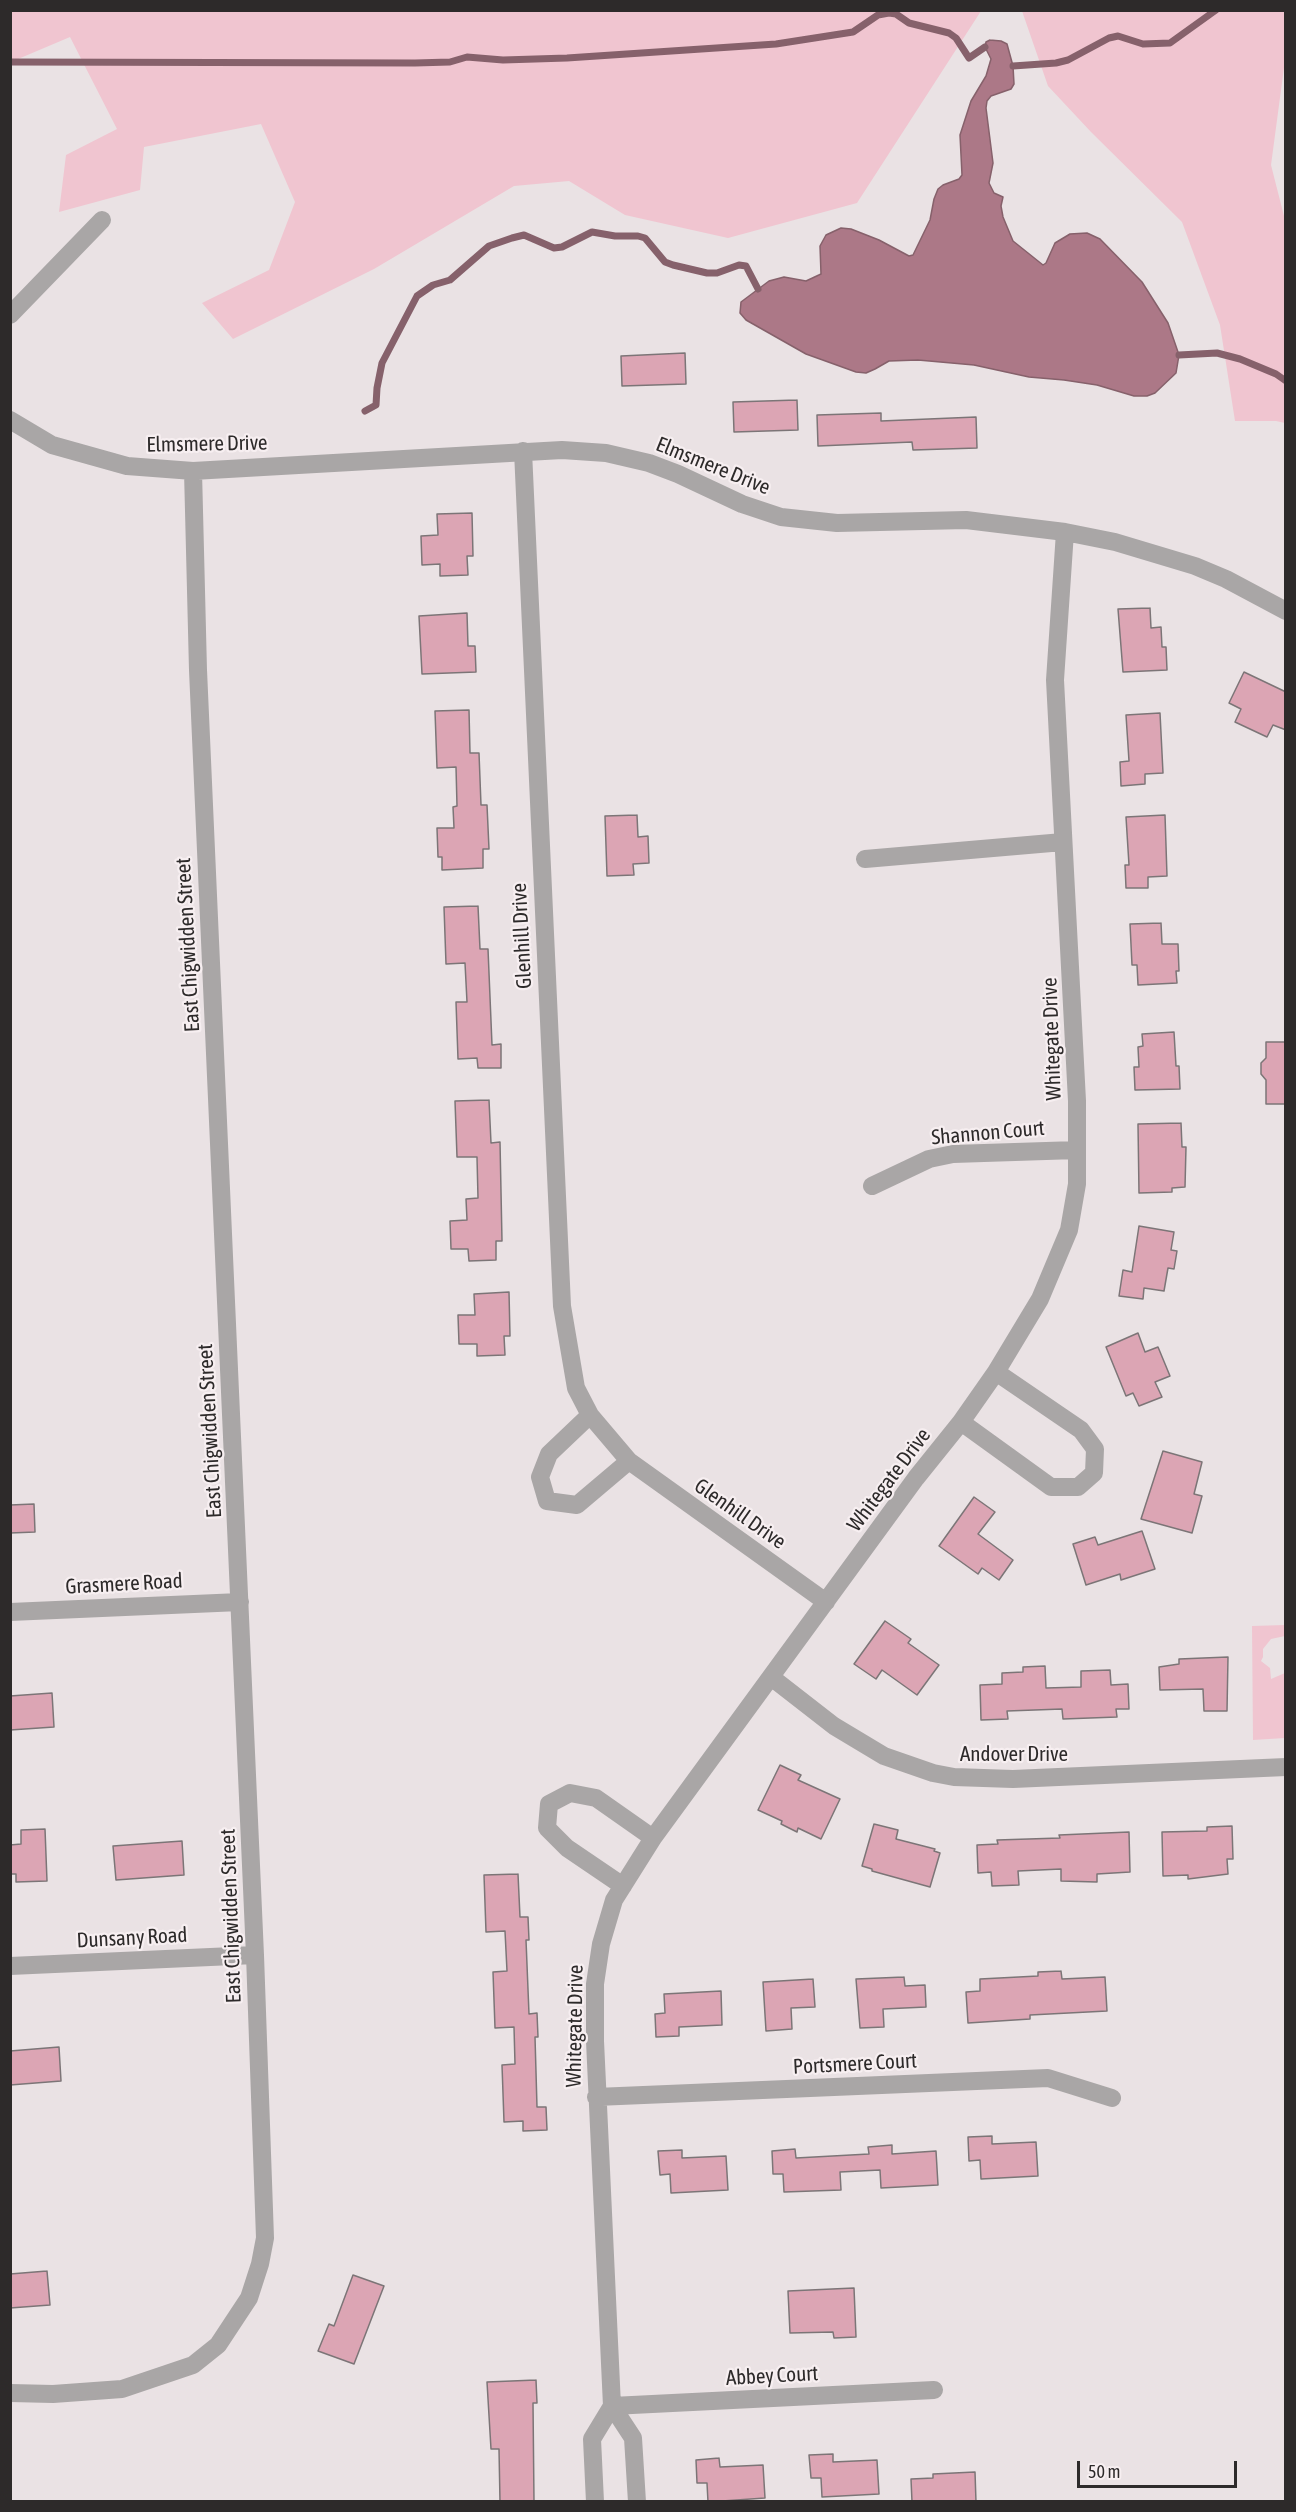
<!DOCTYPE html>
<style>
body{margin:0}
#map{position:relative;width:1296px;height:2512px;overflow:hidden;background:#eae2e4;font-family:"Asap Condensed",sans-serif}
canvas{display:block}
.frame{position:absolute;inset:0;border:12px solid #2d2a2a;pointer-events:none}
.scale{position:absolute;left:1077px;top:2461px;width:160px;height:27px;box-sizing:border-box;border:3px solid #2d2a2a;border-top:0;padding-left:8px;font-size:18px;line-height:21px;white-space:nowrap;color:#2d2a2a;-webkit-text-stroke:4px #f7eff1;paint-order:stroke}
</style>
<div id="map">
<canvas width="1296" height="2512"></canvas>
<div class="frame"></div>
<div class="scale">50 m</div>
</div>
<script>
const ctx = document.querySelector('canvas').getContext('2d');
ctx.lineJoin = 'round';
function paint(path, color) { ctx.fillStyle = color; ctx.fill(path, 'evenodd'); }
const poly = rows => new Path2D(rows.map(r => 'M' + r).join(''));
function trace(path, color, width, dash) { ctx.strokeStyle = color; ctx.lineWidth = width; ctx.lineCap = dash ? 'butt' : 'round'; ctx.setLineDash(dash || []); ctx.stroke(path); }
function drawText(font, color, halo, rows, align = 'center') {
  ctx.font = font + ' "Asap Condensed",sans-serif'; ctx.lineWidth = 4.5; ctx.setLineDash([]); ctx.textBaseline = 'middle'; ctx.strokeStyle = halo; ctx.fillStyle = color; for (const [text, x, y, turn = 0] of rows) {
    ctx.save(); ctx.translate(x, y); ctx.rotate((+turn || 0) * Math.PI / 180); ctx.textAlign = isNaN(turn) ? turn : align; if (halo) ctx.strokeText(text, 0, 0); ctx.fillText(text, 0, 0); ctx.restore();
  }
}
paint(poly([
 [11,10,981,10,981,11,857,203,728,238,625,215,569,181,514,186,374,269,233,339,202,303,269,270,295,202,261,124,144,147,140,190,59,212,66,155,117,129,70,37,11,62],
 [1022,11,1285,11,1285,60,1271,165,1285,220,1285,423,1276,421,1235,421,1220,325,1182,222,1091,132,1048,86],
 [1285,1625,1285,1636,1271,1639,1263,1649,1263,1657,1261,1661,1270,1668,1271,1679,1285,1673,1285,1738,1253,1740,1252,1626]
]), '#f0c5d0');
const water = poly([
 [990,40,1001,41,1007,44,1013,66,1014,84,1011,89,991,96,987,101,986,108,993,163,989,183,994,193,1003,197,1001,206,1003,217,1013,241,1043,265,1046,263,1055,243,1070,234,1087,233,1100,239,1142,282,1168,323,1179,355,1176,373,1155,393,1147,396,1134,396,1097,385,1064,380,1029,377,974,365,918,360,889,361,875,369,866,373,856,372,806,354,746,320,740,313,741,302,769,281,784,277,806,281,821,274,820,246,826,235,841,228,851,229,879,240,909,256,913,255,930,220,934,199,938,189,943,185,959,179,962,175,960,135,971,101,986,76,991,59,985,47,986,42,990,40]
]);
paint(water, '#ac7887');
trace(water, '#86616b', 1.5);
trace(poly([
 [10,62,415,63,450,62,467,57,503,60,567,58,776,44,853,32,878,15,889,13,896,14,909,23,949,33,956,38,969,58,985,47],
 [1013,66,1056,63,1068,60,1109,38,1118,36,1143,44,1170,43,1216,10],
 [1179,355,1217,353,1240,359,1276,374,1286,381],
 [365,411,376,405,377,388,382,363,417,296,433,285,450,280,489,246,512,238,524,235,554,248,562,247,592,232,615,236,638,236,645,238,665,262,673,265,707,273,717,273,739,265,746,266,758,289]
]), '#86616b', 7);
const building = poly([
 [685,353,686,384,622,386,621,356,685,353],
 [797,400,798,430,734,432,733,402,797,400],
 [881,413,881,421,976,417,977,448,913,450,912,442,818,446,817,415,881,413],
 [472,513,473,556,467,556,468,575,440,576,440,564,422,565,421,536,438,535,437,514,472,513],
 [1150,608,1151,628,1161,627,1162,647,1166,647,1167,670,1123,672,1118,609,1150,608],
 [467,613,468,646,475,646,476,672,422,674,419,616,467,613],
 [1244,672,1286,692,1286,730,1273,725,1267,737,1235,722,1241,709,1229,703,1244,672],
 [469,710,470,753,479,753,481,805,487,805,489,849,483,849,483,868,442,870,442,857,438,857,437,828,454,828,453,807,457,806,456,767,437,768,435,711,469,710],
 [1160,713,1163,773,1145,774,1145,784,1121,786,1120,762,1129,761,1126,715,1160,713],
 [637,815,638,837,648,836,649,863,633,864,634,875,607,876,605,816,637,815],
 [1165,815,1167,876,1148,877,1148,888,1126,888,1125,865,1129,865,1126,817,1165,815],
 [478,906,480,949,488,949,492,1045,501,1044,501,1068,478,1068,477,1058,458,1059,456,1002,467,1002,465,963,446,964,444,907,478,906],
 [1161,923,1162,944,1178,944,1179,971,1176,971,1177,983,1138,985,1137,965,1132,965,1130,924,1161,923],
 [1174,1032,1176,1066,1179,1066,1180,1089,1135,1090,1134,1067,1139,1067,1138,1047,1143,1046,1142,1034,1174,1032],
 [1266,1042,1286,1042,1286,1104,1266,1104,1266,1080,1261,1074,1261,1063,1266,1058,1266,1042],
 [489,1100,491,1143,500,1142,502,1241,496,1241,496,1260,469,1261,468,1249,451,1249,450,1221,467,1220,466,1199,478,1198,477,1157,457,1157,455,1101,489,1100],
 [1181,1123,1182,1147,1186,1147,1185,1187,1172,1188,1172,1192,1139,1193,1138,1124,1181,1123],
 [1139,1226,1174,1232,1171,1250,1177,1251,1174,1269,1168,1268,1164,1291,1144,1288,1143,1299,1119,1296,1123,1270,1132,1272,1139,1226],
 [509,1292,510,1336,504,1336,505,1355,477,1356,477,1344,459,1344,458,1315,475,1315,474,1294,509,1292],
 [1138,1333,1145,1352,1158,1347,1170,1376,1155,1382,1162,1397,1139,1406,1133,1393,1126,1396,1106,1347,1138,1333],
 [1163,1451,1202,1462,1194,1494,1202,1496,1192,1533,1141,1519,1163,1451],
 [974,1497,995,1512,978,1534,1013,1560,999,1580,982,1568,978,1574,939,1546,974,1497],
 [34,1504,35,1532,10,1533,10,1505,34,1504],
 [1142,1531,1155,1569,1121,1580,1120,1574,1086,1585,1073,1544,1095,1537,1098,1545,1142,1531],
 [885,1621,911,1639,908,1643,939,1665,917,1695,882,1670,876,1679,854,1664,885,1621],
 [1228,1657,1227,1711,1204,1711,1203,1689,1160,1690,1159,1667,1179,1664,1179,1659,1228,1657],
 [1045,1666,1046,1688,1081,1687,1081,1671,1110,1670,1111,1685,1128,1684,1129,1709,1116,1709,1117,1717,1063,1719,1062,1709,1007,1711,1008,1719,981,1720,980,1685,1002,1684,1002,1673,1023,1672,1023,1667,1045,1666],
 [52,1693,54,1727,10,1730,10,1696,52,1693],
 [780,1765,801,1775,798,1780,840,1799,821,1839,798,1828,797,1832,781,1824,782,1821,758,1810,780,1765],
 [874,1824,898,1830,896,1839,935,1849,934,1851,940,1853,930,1887,872,1871,872,1869,862,1866,874,1824],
 [1232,1826,1233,1859,1227,1859,1228,1874,1188,1879,1188,1875,1163,1876,1162,1832,1207,1831,1207,1827,1232,1826],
 [45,1829,47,1881,16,1882,16,1874,10,1874,10,1845,21,1844,21,1830,45,1829],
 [1129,1832,1130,1872,1097,1874,1097,1882,1061,1881,1061,1869,1018,1871,1019,1885,992,1886,991,1872,978,1873,977,1845,998,1844,997,1840,1060,1838,1059,1835,1129,1832],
 [182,1841,184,1875,116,1880,113,1846,182,1841],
 [518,1874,520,1917,528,1917,529,1940,526,1940,529,2014,537,2013,538,2037,535,2037,537,2107,546,2107,547,2130,523,2131,523,2121,504,2122,502,2065,515,2064,514,2027,495,2028,493,1972,507,1971,505,1931,486,1932,484,1875,518,1874],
 [1061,1971,1062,1979,1105,1977,1107,2011,1030,2015,1030,2019,968,2023,966,1992,980,1991,980,1979,1038,1976,1038,1972,1061,1971],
 [904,1977,905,1986,925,1985,926,2007,883,2009,884,2027,860,2028,856,1979,904,1977],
 [813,1979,815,2007,791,2008,792,2029,766,2031,763,1982,813,1979],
 [721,1991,722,2025,679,2027,679,2036,656,2037,655,2014,665,2013,664,1994,721,1991],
 [59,2047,61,2081,10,2085,10,2051,59,2047],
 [992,2136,992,2144,1036,2142,1038,2176,981,2179,980,2160,969,2161,968,2137,992,2136],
 [892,2145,892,2154,936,2151,938,2185,881,2188,880,2170,840,2172,841,2190,784,2192,783,2174,773,2174,772,2151,795,2149,796,2158,869,2154,868,2147,892,2145],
 [682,2150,682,2158,726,2156,728,2190,671,2193,670,2174,660,2175,658,2151,682,2150],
 [47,2271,50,2305,10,2308,10,2274,47,2271],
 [353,2275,384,2286,354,2364,318,2351,329,2324,334,2326,353,2275],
 [854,2288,856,2337,834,2338,833,2332,790,2333,788,2291,854,2288],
 [536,2380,537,2403,533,2403,534,2502,500,2502,499,2449,491,2449,487,2382,536,2380],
 [833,2454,833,2462,877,2460,879,2494,822,2497,821,2478,811,2478,809,2455,833,2454],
 [719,2458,720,2467,763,2465,765,2498,708,2502,707,2483,697,2483,696,2460,719,2458],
 [975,2472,976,2502,912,2502,911,2479,933,2478,933,2474,975,2472]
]);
paint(building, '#dca5b4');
trace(building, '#7c7577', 1.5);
trace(poly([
 [10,315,102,220],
 [10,420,52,445,127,466,193,471,562,450,606,453,649,463,678,474,742,504,781,517,837,523,966,520,1065,532,1115,542,1195,566,1226,579,1286,611],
 [523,451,562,1306,576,1388,590,1415,629,1461,826,1602],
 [865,859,1063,842],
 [872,1186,929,1159,953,1154,1077,1150],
 [590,1415,549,1454,540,1477,547,1501,577,1505,629,1461],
 [961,1422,1051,1487,1078,1487,1094,1473,1095,1449,1081,1430,996,1372],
 [10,1612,240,1602],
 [771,1677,834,1726,884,1756,933,1773,954,1777,1013,1779,1286,1767],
 [623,1886,567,1848,547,1828,549,1804,570,1793,596,1798,653,1838],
 [10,1966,255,1955],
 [596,2097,1048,2078,1112,2098],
 [10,2393,53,2394,122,2389,193,2365,218,2345,249,2298,260,2264,265,2238,255,1955,198,670,193,471],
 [612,2406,934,2390],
 [595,2502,592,2439,612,2406],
 [637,2502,633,2438,612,2406,595,2041,595,1984,601,1944,614,1900,653,1838,916,1478,961,1422,996,1372,1040,1299,1069,1230,1077,1184,1077,1101,1055,680,1065,532]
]), '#a9a6a6', 18);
drawText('21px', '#2d2a2a', '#f7eff1', [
 ["Elmsmere Drive",207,444,-1],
 ["Elmsmere Drive",713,466,22],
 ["Glenhill Drive",522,936,-93],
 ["East Chigwidden Street",188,945,-93],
 ["Whitegate Drive",1052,1039,-92],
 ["Shannon Court",988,1133,-5],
 ["East Chigwidden Street",210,1431,-93],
 ["Whitegate Drive",889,1480,-53],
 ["Glenhill Drive",740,1514,35],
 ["Grasmere Road",124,1584,-3],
 ["Andover Drive",1014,1754],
 ["East Chigwidden Street",231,1916,-92],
 ["Dunsany Road",132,1938,-3],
 ["Whitegate Drive",575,2026,-89],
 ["Portsmere Court",855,2064,-3],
 ["Abbey Court",772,2376,-3]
]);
</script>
